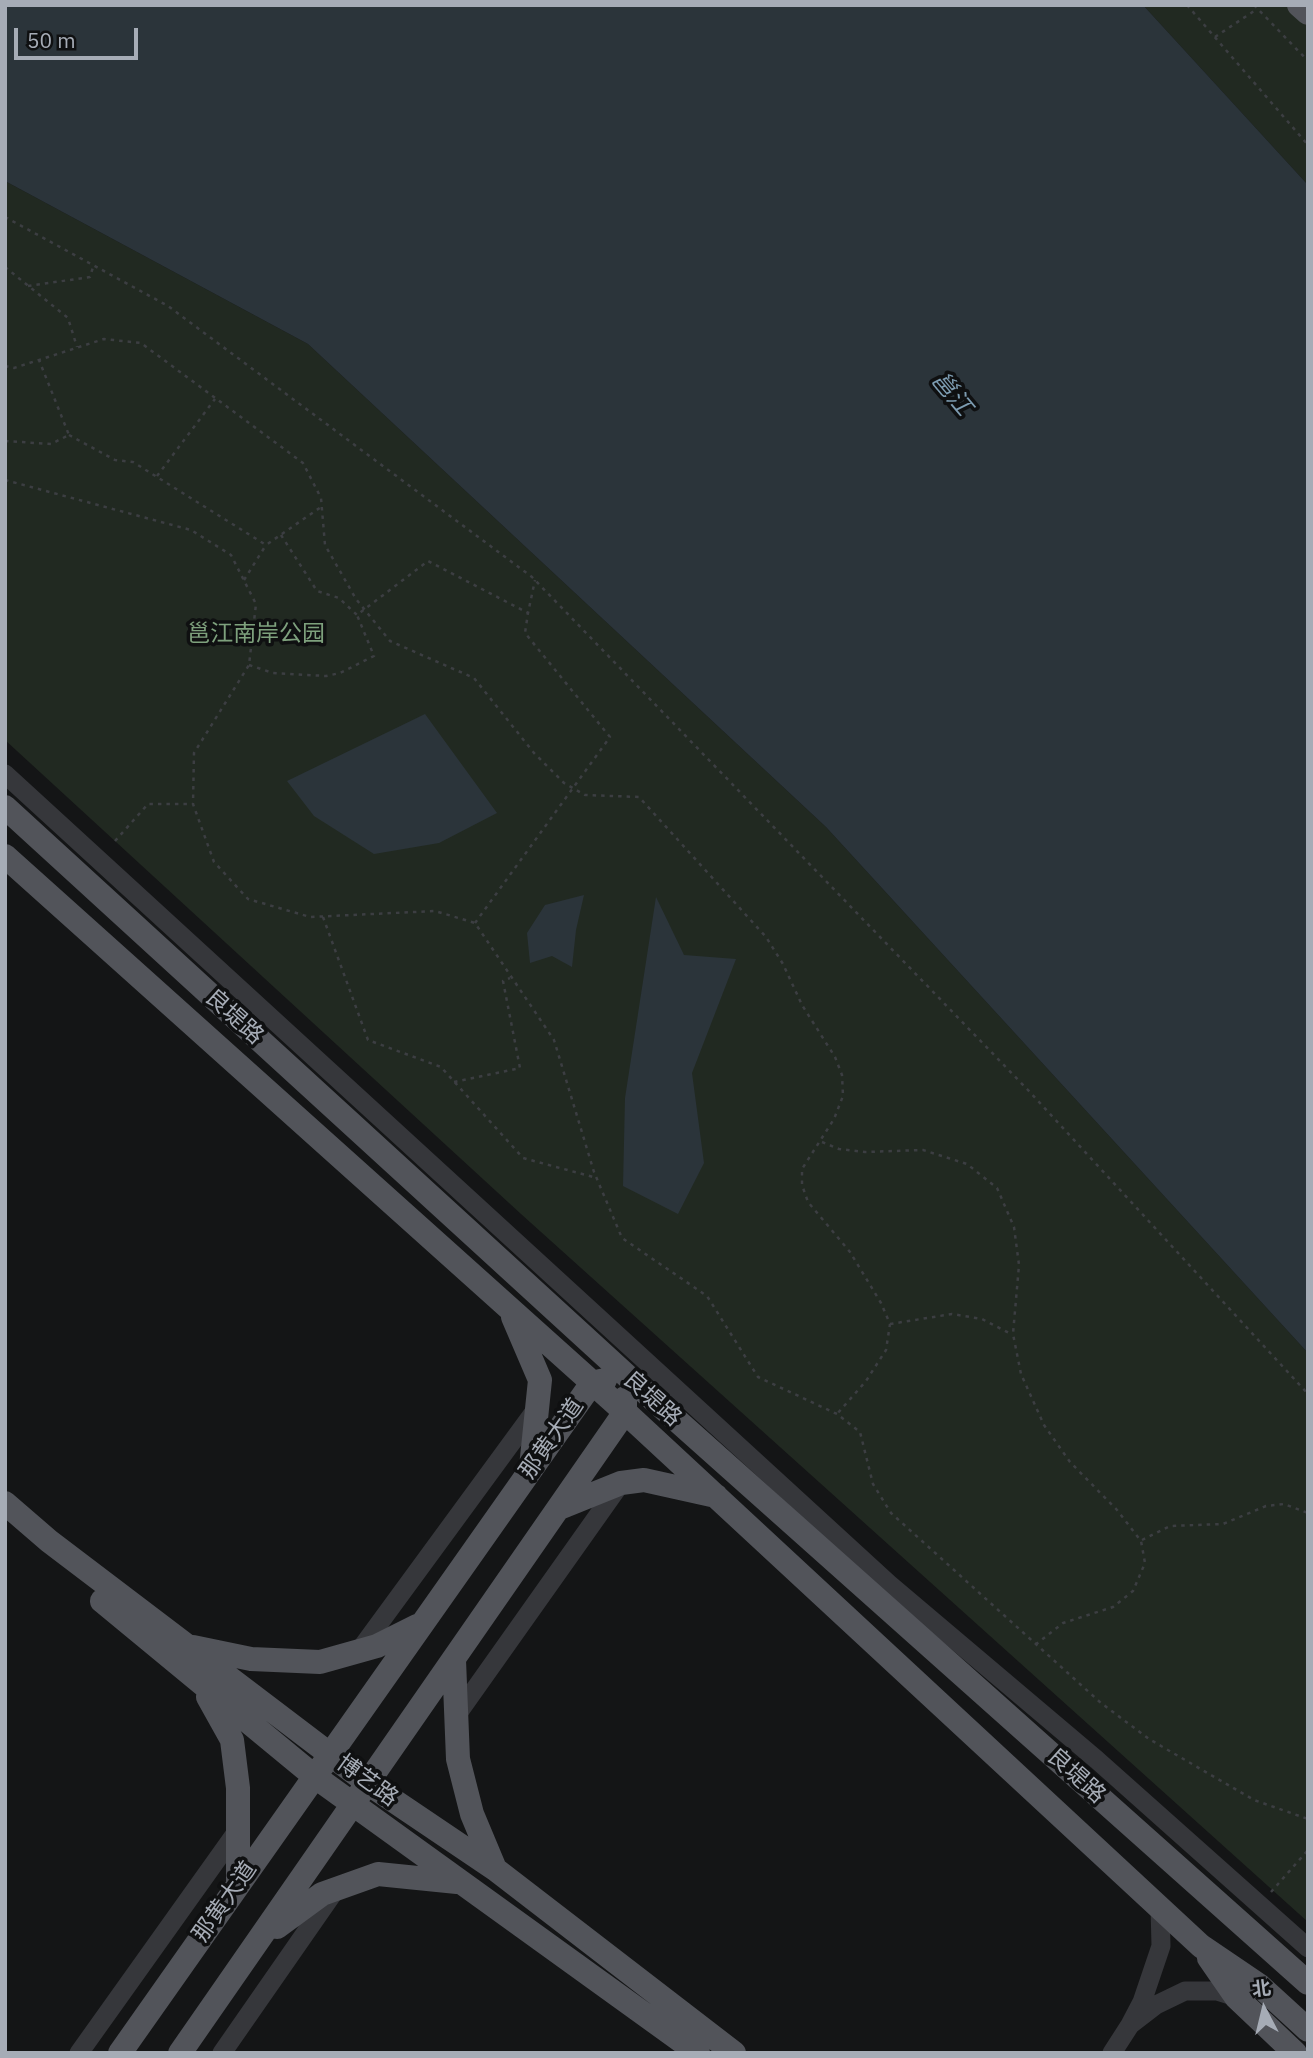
<!DOCTYPE html>
<meta charset="utf-8">
<style>
body{margin:0}
#map{position:relative;width:1313px;height:2058px;overflow:hidden;background:#141516;font-family:"IBM Plex Sans","Noto Sans SC",sans-serif}
canvas{display:block}
.frame{position:absolute;inset:0;border:7px solid #a6acb6;pointer-events:none}
.north{position:absolute;left:1229px;top:1974px;width:70px;height:70px;-webkit-text-stroke:5px #0f1011;paint-order:stroke;rotate:353deg;font-size:19px;font-weight:700;line-height:28px;text-align:center;color:#a6acb6}
.north::after{content:'';display:block;margin:auto;width:24px;height:32px;background:#a6acb6;clip-path:polygon(50% 0,100% 100%,50% 72%,0 100%)}
.scale{position:absolute;left:14px;top:28px;width:124px;height:32px;box-sizing:border-box;border:4px solid #a6acb6;border-top:0;padding-left:9px;font-size:21px;line-height:24px;white-space:nowrap;color:#a6acb6;-webkit-text-stroke:5px #0f1011;paint-order:stroke}
</style>
<div id="map">
<canvas width="1313" height="2058"></canvas>
<div class="frame"></div>
<div class="north">北</div>
<div class="scale">50 m</div>
</div>
<script>
const ctx = document.querySelector('canvas').getContext('2d');
ctx.lineJoin = 'round';
function paint(path, color) { ctx.fillStyle = color; ctx.fill(path, 'evenodd'); }
const poly = rows => new Path2D(rows.map(r => 'M' + r).join(''));
function trace(path, color, width, dash) { ctx.strokeStyle = color; ctx.lineWidth = width; ctx.lineCap = dash ? 'butt' : 'round'; ctx.setLineDash(dash || []); ctx.stroke(path); }
function drawText(font, color, halo, rows, align = 'center') {
  ctx.font = font + ' "IBM Plex Sans","Noto Sans SC",sans-serif'; ctx.lineWidth = 7; ctx.setLineDash([]); ctx.textBaseline = 'middle'; ctx.strokeStyle = halo; ctx.fillStyle = color; for (const [text, x, y, turn = 0] of rows) {
    ctx.save(); ctx.translate(x, y); ctx.rotate((+turn || 0) * Math.PI / 180); ctx.textAlign = isNaN(turn) ? turn : align; if (halo) ctx.strokeText(text, 0, 0); ctx.fillText(text, 0, 0); ctx.restore();
  }
}
paint(poly([
 [1143,5,1299,5,1308,13,1308,185],
 [5,181,308,344,826,827,1308,1353,1308,1922,521,1214,5,740]
]), '#212921');
paint(poly([
 [5,5,1143,5,1308,185,1308,1353,826,827,308,344,5,181],
 [425,714,497,813,439,843,374,854,314,816,287,781],
 [584,895,576,930,572,967,552,956,530,963,527,933,545,905],
 [656,897,684,955,736,959,692,1073,704,1163,678,1214,623,1186,625,1098]
]), '#2b343a');
trace(poly([
 [1187,5,1308,145],
 [1254,5,1308,61],
 [1215,37,1257,9],
 [5,217,168,306,532,577,1027,1089,1308,1394],
 [5,267,68,318,77,347],
 [28,286,90,277,93,267],
 [5,366,14,368,104,339,141,343,303,463,321,498,325,545,356,599,390,641,474,678,534,753,564,783,585,795,639,797,766,937,783,964,802,1005,835,1057,842,1075,843,1096,834,1119,802,1169,802,1185,808,1202,850,1252,881,1303,890,1324,886,1350,866,1381,837,1414],
 [69,435,115,460,133,462,266,545,321,507],
 [5,441,51,444,69,435,39,360],
 [157,476,215,399],
 [5,480,191,530,231,555,256,604,249,665,194,753,193,804,214,862,248,899,310,917,435,911,475,923,554,1040,594,1172,622,1238,707,1296,758,1377,837,1414,860,1432,873,1484,891,1513,1101,1703,1149,1739,1254,1800,1308,1819],
 [281,535,317,591,339,598,357,615,428,561,528,613,535,580],
 [244,580,266,545],
 [249,665,273,673,326,676,340,673,374,656,357,615],
 [115,841,148,804,193,804],
 [323,917,368,1040,441,1067,523,1158,597,1178],
 [475,923,610,737,525,633,528,613],
 [454,1082,520,1068,503,981,510,978],
 [822,1142,839,1149,865,1152,923,1150,967,1164,997,1188,1014,1227,1019,1265,1013,1334,1021,1374,1044,1425,1070,1462,1117,1510,1141,1541,1145,1563,1133,1591,1113,1607,1063,1623,1035,1645],
 [890,1324,952,1314,982,1319,1011,1334],
 [1142,1540,1170,1526,1223,1524,1266,1506,1284,1504,1308,1513],
 [1271,1892,1308,1850]
]), '#3c3e42', 2.5, [3.5, 5]);
trace(poly([
 [5,774,889,1584,1097,1760,1308,1948],
 [359,1651,537,1408],
 [456,1716,621,1483],
 [1160,1907,1161,1946,1142,2002,1130,2025,1156,2005,1185,1991,1217,1991,1236,1997],
 [79,2053,238,1830],
 [222,2053,336,1889],
 [1112,2053,1130,2025]
]), '#36373b', 19);
trace(poly([
 [1299,5,1308,13],
 [5,807,627,1376,1308,1983],
 [5,856,625,1412,1201,1946,1260,1986,1308,2030],
 [513,1317,540,1380,531,1467],
 [5,1503,49,1541,369,1784,495,1869,734,2053],
 [559,1508,621,1483,644,1480,716,1496],
 [102,1601,314,1776,698,2053],
 [193,1647,251,1659,320,1662,377,1646,417,1626],
 [454,1660,458,1759,472,1814,495,1869],
 [208,1697,232,1740,238,1788,238,1884],
 [277,1927,322,1894,378,1874,457,1882],
 [1209,1958,1236,1997,1295,2053],
 [120,2053,592,1383,605,1380],
 [180,2053,625,1412,625,1398]
]), '#52545a', 24);
drawText('23px', '#7ea17d', '#0f1011', [
 ["邕江南岸公园",256,634]
]);
drawText('23px', '#a6acb6', '#0f1011', [
 ["良堤路",234,1017,42],
 ["良堤路",652,1399,42],
 ["那黄大道",552,1439,-55],
 ["良堤路",1076,1776,42],
 ["博艺路",367,1781,36],
 ["那黄大道",225,1902,-55]
]);
drawText('italic 24px', '#7d9cb1', '#0f1011', [
 ["邕江",951,394,50]
]);
</script>
